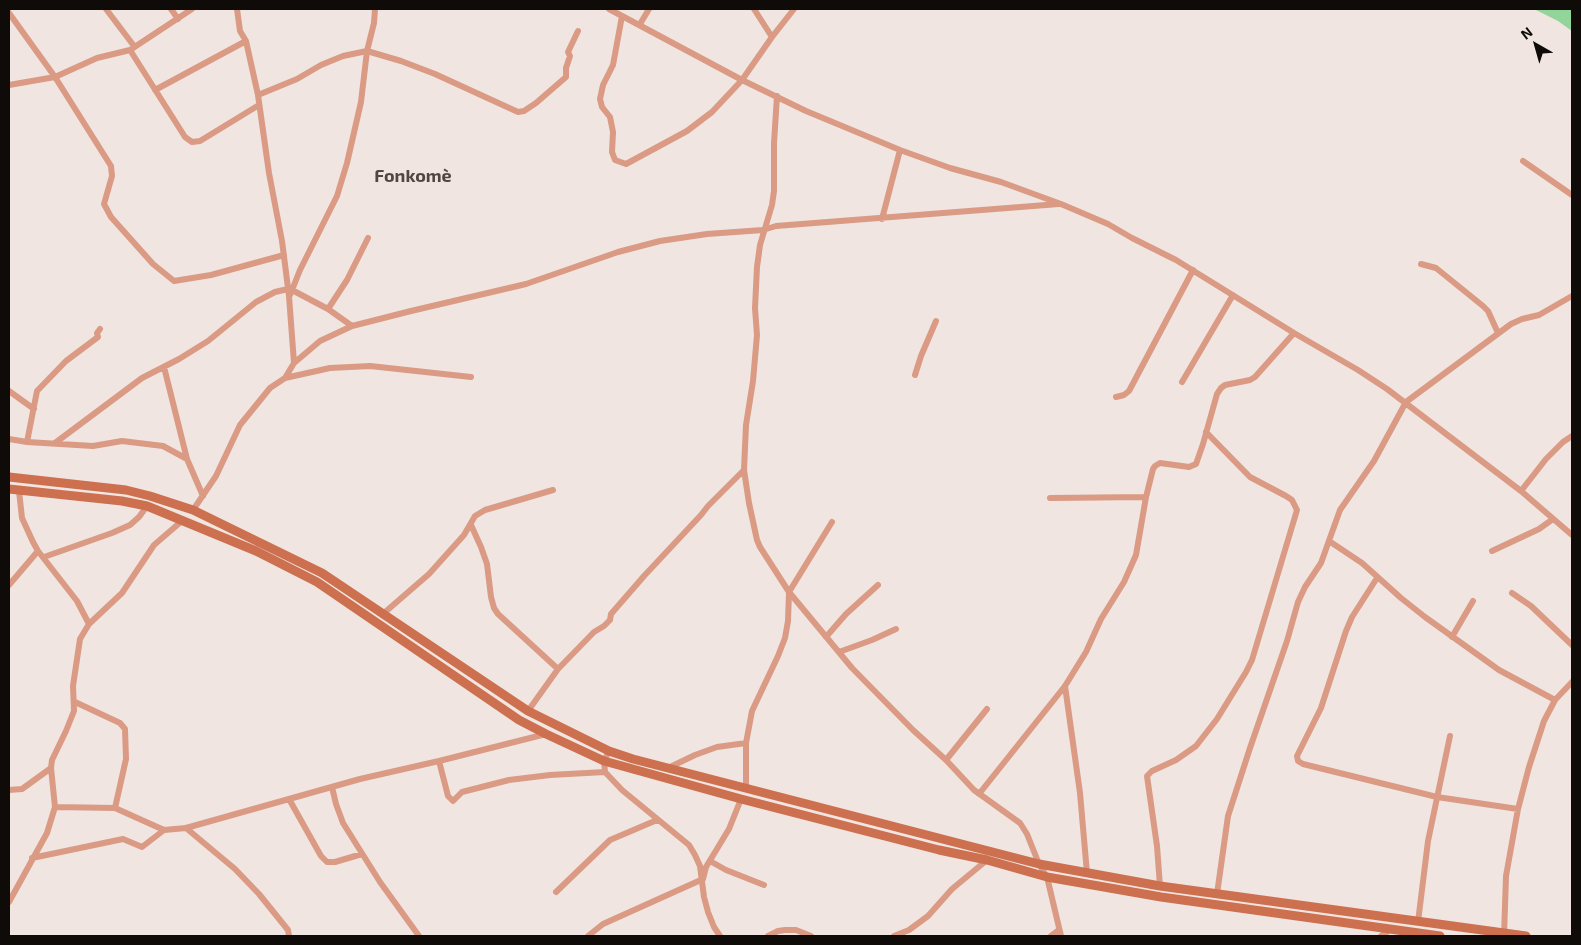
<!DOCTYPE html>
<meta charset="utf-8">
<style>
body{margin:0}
#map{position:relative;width:1581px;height:945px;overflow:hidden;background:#f0e5e1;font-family:"Exo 2",sans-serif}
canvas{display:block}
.frame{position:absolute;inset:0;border:10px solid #0e0b09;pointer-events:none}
.north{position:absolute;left:1511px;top:20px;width:50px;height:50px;-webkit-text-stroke:4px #f0e5e1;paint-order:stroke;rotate:322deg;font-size:14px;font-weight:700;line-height:20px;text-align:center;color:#0e0b09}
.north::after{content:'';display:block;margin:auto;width:18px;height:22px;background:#0e0b09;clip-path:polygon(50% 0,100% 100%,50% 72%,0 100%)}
</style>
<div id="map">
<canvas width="1581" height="945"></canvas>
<div class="frame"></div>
<div class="north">N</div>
</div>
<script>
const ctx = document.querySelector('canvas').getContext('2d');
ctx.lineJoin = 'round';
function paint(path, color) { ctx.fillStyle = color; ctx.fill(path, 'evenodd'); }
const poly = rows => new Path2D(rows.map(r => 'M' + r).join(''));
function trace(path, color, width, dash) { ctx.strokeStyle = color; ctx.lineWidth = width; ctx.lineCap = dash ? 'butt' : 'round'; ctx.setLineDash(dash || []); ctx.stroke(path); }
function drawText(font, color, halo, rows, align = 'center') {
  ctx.font = font + ' "Exo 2",sans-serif'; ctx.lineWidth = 4; ctx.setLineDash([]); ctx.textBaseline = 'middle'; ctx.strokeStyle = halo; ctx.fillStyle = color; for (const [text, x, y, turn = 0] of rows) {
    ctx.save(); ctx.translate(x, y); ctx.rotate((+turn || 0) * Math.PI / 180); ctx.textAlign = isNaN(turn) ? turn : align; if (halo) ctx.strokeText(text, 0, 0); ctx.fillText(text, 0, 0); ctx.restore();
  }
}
paint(poly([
 [1534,9,1572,9,1572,31,1558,21]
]), '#92d499');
trace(poly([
 [106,9,134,46],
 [171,9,178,19],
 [237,9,240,31,246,41,258,95,269,173,282,241,289,296,294,363],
 [609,9,742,80,806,111,900,150,950,168,1001,182,1061,204,1108,224,1132,238,1176,260,1294,333,1358,370,1387,389,1521,491,1572,535],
 [754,9,772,37],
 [9,13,55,77,111,166,112,176,104,204,111,217,153,264,174,281,211,275,284,255],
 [622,16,613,65,603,85,600,99,602,107,610,117,613,132,612,152,615,160,626,164,687,131,712,112,742,80,772,37,794,9],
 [640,24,649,9],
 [130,50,185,137,192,142,200,141,259,105],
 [9,85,55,77,97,58,130,50,192,9],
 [155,90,246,41],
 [258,95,297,79,321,65,343,56,367,51,401,61,435,74,518,112,524,111,536,103,566,77,566,68,570,56,568,52,578,31],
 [777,96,774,143,774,191,772,205,760,245,757,267,755,308,757,335,753,381,746,425,744,470,749,503,757,540,760,547,789,592,852,668,913,730,946,760,974,790,1020,823,1027,834,1039,864,1047,877,1061,936],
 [1523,161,1572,195],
 [882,219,900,150],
 [1421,264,1436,268,1483,306,1488,311,1498,333],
 [292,290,328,309,352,326],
 [290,295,300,270,337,196,347,163,361,102,367,51,374,23,375,9],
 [328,309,347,280,368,238],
 [164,367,187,459,203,496],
 [915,375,921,356,936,321],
 [285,378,330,368,370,366,471,377],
 [1182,382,1233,295],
 [9,391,34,409],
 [1116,397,1124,395,1129,391,1193,270],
 [9,439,27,442,93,446,122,441,163,446,187,459],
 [27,442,37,391,66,361,98,337,97,333,100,329],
 [55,443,142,378,179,359,208,341,256,302,275,292,288,289],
 [19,491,22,518,33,542,38,551,77,601,89,624],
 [1521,491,1546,459,1563,442,1572,436],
 [1050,498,1146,497],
 [193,510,216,476,240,425,270,388,285,378,294,363,320,341,352,326,411,311,526,284,618,252,660,241,707,234,763,230,776,226,1059,204],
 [471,525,481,547,487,564,491,597,494,608,498,614,558,669],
 [1329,541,1362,563,1401,598,1425,617,1499,670,1555,700],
 [1492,551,1539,529,1553,519],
 [44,557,112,533,130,525,139,517,147,506],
 [1377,578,1352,617,1346,631,1321,708,1297,756,1298,761,1303,764,1437,797,1518,809],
 [9,585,38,551],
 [1512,593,1531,606,1572,645],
 [384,613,429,574,464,535,475,516,485,510,553,490],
 [826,637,846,614,878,585],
 [1452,637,1473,601],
 [839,652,872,640,896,629],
 [1065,686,1080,793,1087,873],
 [75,702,120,723,125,729,126,759,115,808],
 [528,711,558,669,594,632,604,626,610,620,611,614,644,576,701,515,708,506,744,470],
 [609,751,604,761,605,772,622,790,689,845,695,855,700,866,704,897,708,912,714,927,720,936],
 [946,760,987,709],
 [439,761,448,796,453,801,462,792,509,780,550,775,605,772],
 [668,768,695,755,717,747,746,743],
 [332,787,336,804,343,823,380,882,419,936],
 [746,788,746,743,752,711,778,656,785,638,788,621,789,592,832,522],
 [9,790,22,789,51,768],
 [979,794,1065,686,1086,652,1101,619,1124,582,1136,555,1146,497,1153,469,1155,466,1160,463,1189,467,1196,464,1203,444,1217,394,1221,388,1225,385,1250,380,1255,377,1294,333],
 [289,799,321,856,327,862,335,862,362,854],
 [55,807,115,808,164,830,186,828,360,779,439,761,546,734],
 [186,828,235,869,259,894,288,930,289,936],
 [32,858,123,839,142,847,164,830],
 [710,861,726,870,764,885],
 [1160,886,1157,846,1147,776,1152,771,1176,760,1196,746,1217,719,1246,672,1252,660,1297,510,1292,500,1286,496,1250,477,1206,432],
 [556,892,610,840,657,820],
 [1217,894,1228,816,1250,748,1287,641,1298,602,1305,587,1321,563,1340,510,1374,461,1406,402,1511,324,1522,319,1539,315,1572,296],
 [9,902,47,833,55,807,51,768,52,760,66,731,74,711,73,686,80,639,89,624,122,593,154,545,183,520],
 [1418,922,1428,841,1450,736],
 [588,936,603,924,703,879,706,867,729,829,741,799],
 [768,936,778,931,785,930,796,930,811,936],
 [894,936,909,930,928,916,952,889,987,860],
 [1051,936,1059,930],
 [1381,936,1391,929],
 [1504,936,1506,876,1518,809,1529,767,1544,721,1555,700,1572,682]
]), '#da9a83', 6);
trace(poly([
 [9,477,126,490,150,496,193,510,322,573,528,711,609,751,633,759,1039,864,1160,886,1526,936],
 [9,489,122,501,147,506,256,551,317,582,519,720,546,734,604,761,741,799,939,850,987,860,1047,877,1161,897,1440,936]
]), '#cd704f', 9);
drawText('bold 18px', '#504743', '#f0e5e1', [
 ["Fonkomè",413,176]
]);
</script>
